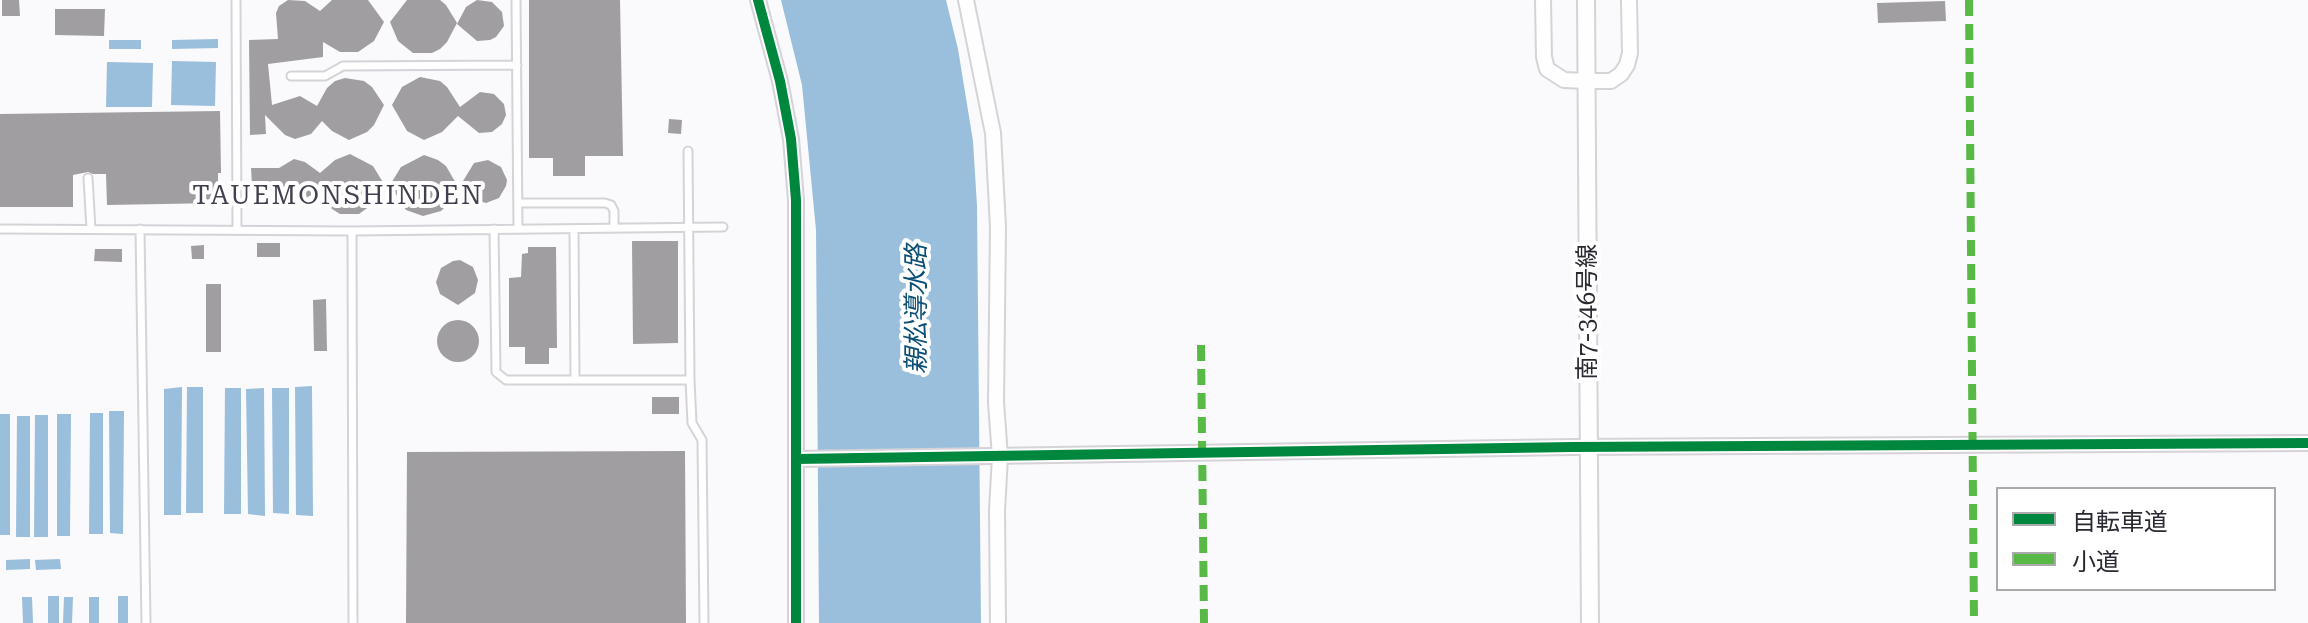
<!DOCTYPE html>
<meta charset="utf-8">
<style>
body{margin:0}
#map{position:relative;width:2308px;height:623px;overflow:hidden;background:#faf9fb;font-family:"Roboto Serif","Noto Sans JP",serif}
canvas{display:block}
.legend{position:absolute;left:1996px;top:487px;width:280px;height:104px;box-sizing:border-box;background:#fff;border:2px solid #aaa9ac;margin:0;padding:10px 14px;list-style:none;font-size:24px;color:#2a2830}
.legend li{display:flex;align-items:center;gap:16px;height:40px}
.legend b{width:40px;border:2px solid #aaa9ac}
</style>
<div id="map">
<canvas width="2308" height="623"></canvas>
<ul class="legend">
<li><b style="height:10px;background:#00873e"></b>自転車道</li>
<li><b style="height:10px;background:#58b947"></b>小道</li>
</ul>
</div>
<script>
const ctx = document.querySelector('canvas').getContext('2d');
ctx.lineJoin = 'round';
function paint(path, color) { ctx.fillStyle = color; ctx.fill(path, 'evenodd'); }
const poly = rows => new Path2D(rows.map(r => 'M' + r).join(''));
function trace(path, color, width, dash) { ctx.strokeStyle = color; ctx.lineWidth = width; ctx.lineCap = dash ? 'butt' : 'round'; ctx.setLineDash(dash || []); ctx.stroke(path); }
function drawText(font, color, halo, rows, align = 'center') {
  ctx.font = font + ' "Roboto Serif","Noto Sans JP",serif'; ctx.lineWidth = 8; ctx.setLineDash([]); ctx.textBaseline = 'middle'; ctx.strokeStyle = halo; ctx.fillStyle = color; for (const [text, x, y, turn = 0] of rows) {
    ctx.save(); ctx.translate(x, y); ctx.rotate((+turn || 0) * Math.PI / 180); ctx.textAlign = isNaN(turn) ? turn : align; if (halo) ctx.strokeText(text, 0, 0); ctx.fillText(text, 0, 0); ctx.restore();
  }
}
paint(poly([
 [781,0,946,0,958,49,973,141,977,206,981,623,819,623,816,230,802,85],
 [218,39,218,48,172,49,172,40],
 [109,40,141,40,141,49,109,49],
 [172,61,216,62,215,106,171,105],
 [107,62,153,63,152,107,106,107],
 [312,386,313,516,296,515,295,387],
 [182,387,181,515,164,515,164,389],
 [187,387,203,387,203,513,186,513],
 [225,388,241,388,241,514,224,514],
 [264,388,265,516,248,514,246,389],
 [272,388,289,388,289,514,273,513],
 [109,411,124,411,123,534,110,533],
 [90,413,103,413,103,534,89,534],
 [0,414,10,414,10,535,0,535],
 [57,414,71,414,70,536,57,536],
 [35,415,48,415,48,537,34,537],
 [17,416,30,416,30,537,16,537],
 [30,559,30,569,6,570,6,560],
 [60,559,61,569,36,570,35,560],
 [48,596,59,596,59,623,48,623],
 [118,596,128,596,128,623,118,623],
 [22,597,32,597,33,623,23,623],
 [64,597,73,597,72,623,63,623],
 [89,597,99,597,99,623,89,623]
]), '#99bfdc');
paint(poly([
 [2,0,19,0,20,16,2,16],
 [288,0,305,1,320,11,332,0,368,0,384,22,374,41,358,52,340,52,323,42,323,57,268,64,272,105,300,96,317,106,327,88,335,81,345,78,364,81,372,87,384,105,374,125,367,132,349,140,332,131,322,121,311,134,295,139,285,135,265,115,266,134,250,135,249,40,278,39,276,13,279,6],
 [407,0,440,0,446,5,457,23,447,42,440,49,432,53,413,53,398,41,390,22],
 [477,0,492,2,502,12,504,26,496,37,490,40,477,41,457,24,466,7],
 [529,0,620,0,623,156,585,156,585,176,553,176,553,158,529,158],
 [1945,1,1946,21,1878,23,1877,3],
 [55,9,105,9,104,36,55,35],
 [420,77,440,81,447,87,460,107,480,92,494,94,504,104,506,115,502,124,492,132,479,133,458,116,442,132,424,140,407,131,392,105,402,87],
 [220,111,221,173,218,173,218,203,107,205,106,174,93,174,88,172,73,175,73,207,0,207,0,114],
 [669,119,682,120,681,134,668,133],
 [350,154,373,166,384,184,374,203,359,214,340,214,332,209,320,191,297,202,284,199,274,185,252,185,251,168,279,168,294,159,305,162,320,173,335,160],
 [424,155,438,160,446,166,457,185,448,204,441,211,423,216,406,210,390,185,401,167],
 [488,160,501,167,507,180,506,186,499,198,486,203,473,199,460,186,474,163],
 [632,241,678,241,678,343,633,344],
 [257,243,280,243,280,257,257,257],
 [204,245,204,259,192,259,191,246],
 [528,247,556,247,557,348,549,348,549,364,525,364,525,347,509,347,509,278,521,277,522,254,528,253],
 [95,249,122,249,122,262,94,261],
 [460,260,473,267,478,280,475,293,458,305,440,294,436,282,441,268,453,261],
 [206,284,221,284,221,352,206,352],
 [326,299,327,351,314,351,313,300],
 '437 341a21 21 0 1 1 42 0a21 21 0 1 1-42 0Z',
 [652,397,679,397,679,414,652,414],
 [685,451,686,623,406,623,407,452]
]), '#a09ea1');
const service = poly([
 [236,0,237,229],
 [516,0,518,229],
 [291,76,325,76,343,66,517,65],
 [688,151,690,380,692,423,702,440,704,623],
 [88,178,91,229],
 [518,203,605,203,611,205,614,211,614,228],
 [0,229,352,231,723,227],
 [140,229,146,623],
 [494,229,496,372,506,380,575,380],
 [574,229,575,380,690,380],
 [352,231,353,623]
]);
const minor = poly([
 [758,0,780,81,791,139,796,200,796,623],
 [966,0,993,133,998,227,996,402,1000,457,997,510,998,623],
 [1543,0,1544,57,1547,69,1564,80,1586,81,1611,81,1621,74,1627,65,1630,53,1629,0],
 [796,459,1572,447,2308,443]
]);
const tertiary = poly([
 [1586,0,1590,623]
]);
trace(service, '#d5d3d8', 11);
trace(minor, '#d5d3d8', 18);
trace(tertiary, '#d5d3d8', 20);
trace(service, '#fefefe', 7);
trace(minor, '#fefefe', 14);
trace(tertiary, '#fefefe', 16);
trace(poly([
 [1969,0,1974,623],
 [1201,345,1204,623]
]), '#58b947', 8, [16, 8]);
trace(poly([
 [758,0,780,81,791,139,796,200,796,623],
 [796,459,1572,447,2308,443]
]), '#00873e', 10);
drawText('24px', '#2a2830', '#fff', [
 ["南7-346号線",1588,312,-90]
]);
ctx.letterSpacing = '2px';
drawText('26px', '#433f50', '#fff', [
 ["TAUEMONSHINDEN",338,196]
]);
ctx.letterSpacing = '0px';
drawText('italic 26px', '#0c4f76', '#fff', [
 ["親松導水路",917,309,-90]
]);
</script>
